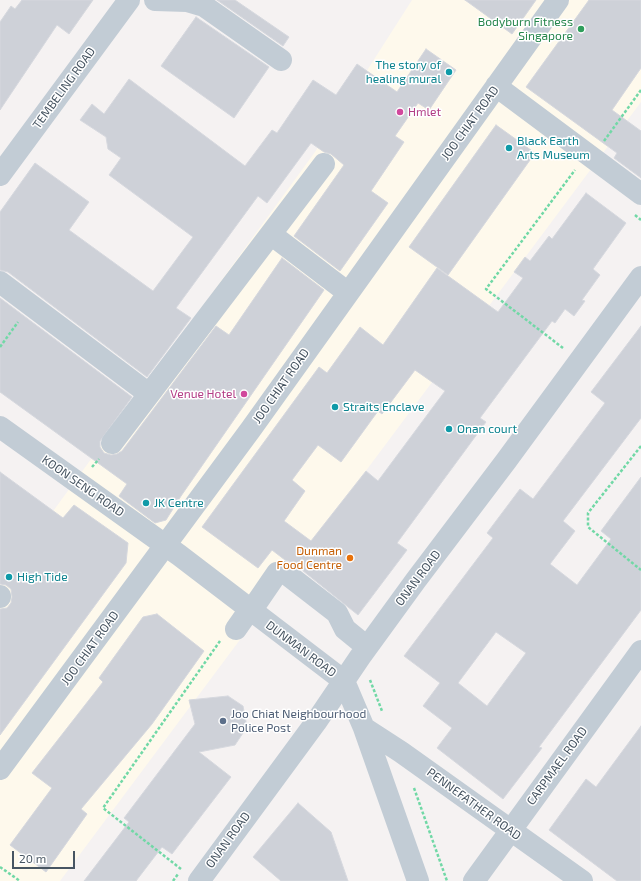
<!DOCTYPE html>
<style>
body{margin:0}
#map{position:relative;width:641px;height:881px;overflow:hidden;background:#f5f2f2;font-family:"Exo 2",sans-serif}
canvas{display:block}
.scale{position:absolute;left:12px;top:851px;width:63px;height:18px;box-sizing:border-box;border:2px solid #475562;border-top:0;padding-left:5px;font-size:12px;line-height:14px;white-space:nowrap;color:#475562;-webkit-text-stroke:3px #fff;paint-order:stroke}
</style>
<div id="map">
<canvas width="641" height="881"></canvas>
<div class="scale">20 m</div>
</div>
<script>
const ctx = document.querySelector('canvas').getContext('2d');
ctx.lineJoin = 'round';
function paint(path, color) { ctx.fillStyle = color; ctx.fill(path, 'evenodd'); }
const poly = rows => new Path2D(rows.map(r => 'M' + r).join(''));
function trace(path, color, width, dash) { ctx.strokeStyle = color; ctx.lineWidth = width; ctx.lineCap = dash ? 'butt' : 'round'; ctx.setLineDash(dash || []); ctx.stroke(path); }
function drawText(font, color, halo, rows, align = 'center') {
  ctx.font = font + ' "Exo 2",sans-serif'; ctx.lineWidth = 3; ctx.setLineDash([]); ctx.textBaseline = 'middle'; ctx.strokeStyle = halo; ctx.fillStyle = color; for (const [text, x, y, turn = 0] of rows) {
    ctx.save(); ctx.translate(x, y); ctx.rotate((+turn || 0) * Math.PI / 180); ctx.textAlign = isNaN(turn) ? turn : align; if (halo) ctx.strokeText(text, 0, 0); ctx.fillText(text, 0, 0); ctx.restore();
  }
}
paint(poly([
 [412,0,641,0,641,102,60,881,0,881,0,584,315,152]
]), '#fef9ec');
const building = poly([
 [22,0,93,0,69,34,57,25,0,110,0,22,11,6,15,9,22,0],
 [217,0,235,0,289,37,283,46,217,0],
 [465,0,536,0,512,34,465,0],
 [589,0,641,0,641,68,612,110,641,131,641,178,614,158,617,153,526,87,589,0],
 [196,17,269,67,234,118,161,66,196,17],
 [426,49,456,70,429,110,418,103,395,136,404,142,371,191,388,203,340,271,294,236,344,165,331,154,324,152,311,143,267,203,258,196,176,308,191,318,147,377,8,272,0,270,0,212,35,163,89,202,69,230,153,291,193,237,109,175,121,158,108,149,106,137,80,120,92,104,104,114,129,79,245,166,272,130,277,133,313,80,336,95,357,64,397,92,426,49],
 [496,125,535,153,448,275,409,247,496,125],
 [586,193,626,223,593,269,600,275,582,300,585,301,574,316,565,309,555,323,552,321,480,418,486,422,397,543,407,550,358,615,292,562,285,560,272,550,258,568,202,527,319,367,327,373,360,327,383,345,437,268,498,312,523,278,514,272,525,257,530,261,549,236,552,239,586,193],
 [415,370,445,391,378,481,366,471,311,541,284,521,305,491,292,480,318,445,341,462,378,411,382,414,415,370],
 [282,258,324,290,181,496,166,520,155,523,119,496,127,484,0,392,0,298,132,397,100,441,100,447,104,453,111,455,117,454,122,451,216,326,229,335,282,258],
 [641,326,641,418,563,521,575,531,550,564,577,585,611,539,601,531,641,477,641,610,539,747,542,748,503,799,437,748,452,728,423,706,440,683,404,656,493,538,487,533,520,489,533,499,605,403,591,392,641,326],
 [496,632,526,653,487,706,458,683,496,632],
 [0,472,63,518,74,505,128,543,126,563,0,735,0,609,7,608,11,603,12,597,11,589,6,585,0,584,0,472],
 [157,614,204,651,152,724,81,809,87,814,46,872,10,845,52,788,32,773,103,682,99,678,143,617,157,614],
 [228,696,243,706,247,727,235,745,199,752,231,777,172,854,162,847,136,881,84,881,129,822,124,818,195,724,189,700,228,696],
 [641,726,641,881,617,881,549,830,586,779,596,787,641,726],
 [298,803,331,832,348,881,281,881,253,857,298,803]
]);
paint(building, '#ced1d8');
trace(building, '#d6d8de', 1);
trace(poly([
 [604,141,641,90],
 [635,215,641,220],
 [0,347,18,322],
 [563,348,486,289,575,170],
 [641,446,588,513,588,527,641,570],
 [92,467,99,459],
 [370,680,382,711],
 [414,788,447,881],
 [0,867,20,881],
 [181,869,103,808,220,641],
 [173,881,178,874]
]), '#71d8a6', 2.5, [3, 2]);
trace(poly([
 [155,0,187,1,204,6,281,60],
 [496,86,641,194],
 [0,175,129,0],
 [272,235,347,292],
 [0,282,149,394],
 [0,427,179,555,344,681,364,728,418,881],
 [112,443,324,164],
 [0,596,0,597],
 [251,611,277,573,284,572,337,613,345,629,367,647],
 [236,629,250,609],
 [364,728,401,752,582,881],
 [0,769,251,429,558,0],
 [199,881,316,722,360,657,416,580,506,461,641,277],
 [474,881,641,651]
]), '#c2ccd5', 22);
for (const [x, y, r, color] of [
 [581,29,4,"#2e9e5b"],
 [449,72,4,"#0f9aa8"],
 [400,112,4,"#d1479c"],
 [509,148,4,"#0f9aa8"],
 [244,394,4,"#d1479c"],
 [335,407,4,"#0f9aa8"],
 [449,429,4,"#0f9aa8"],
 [146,503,4,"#0f9aa8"],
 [350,558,4,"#e8710a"],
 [9,577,4,"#0f9aa8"],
 [223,721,4,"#5c6f8a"]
]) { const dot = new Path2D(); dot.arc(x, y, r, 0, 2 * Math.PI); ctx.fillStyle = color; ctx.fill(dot); trace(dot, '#fff', 1.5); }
drawText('12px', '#27864d', '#fff', [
 ["Bodyburn Fitness",573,22],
 ["Singapore",573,36]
], 'right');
drawText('12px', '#0d838f', '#fff', [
 ["The story of",441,65,"right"],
 ["healing mural",441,79,"right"],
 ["Black Earth",517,141],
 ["Arts Museum",517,155],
 ["Straits Enclave",343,407],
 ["Onan court",457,429],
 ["JK Centre",154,503],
 ["High Tide",17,577]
], 'left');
drawText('12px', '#475562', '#fff', [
 ["TEMBELING ROAD",64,88,-54],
 ["JOO CHIAT ROAD",470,123,-54],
 ["JOO CHIAT ROAD",281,386,-55],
 ["KOON SENG ROAD",83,486,35],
 ["ONAN ROAD",418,578,-53],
 ["JOO CHIAT ROAD",90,648,-54],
 ["DUNMAN ROAD",301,649,37],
 ["CARPMAEL ROAD",557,766,-54],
 ["PENNEFATHER ROAD",474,804,36],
 ["ONAN ROAD",228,840,-54]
]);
drawText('12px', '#b23c85', '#fff', [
 ["Hmlet",408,112],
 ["Venue Hotel",236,394,"right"]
], 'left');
drawText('12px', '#c56008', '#fff', [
 ["Dunman",342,551],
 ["Food Centre",342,565]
], 'right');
drawText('12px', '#4e5e75', '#fff', [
 ["Joo Chiat Neighbourhood",231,714],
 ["Police Post",231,728]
], 'left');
</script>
